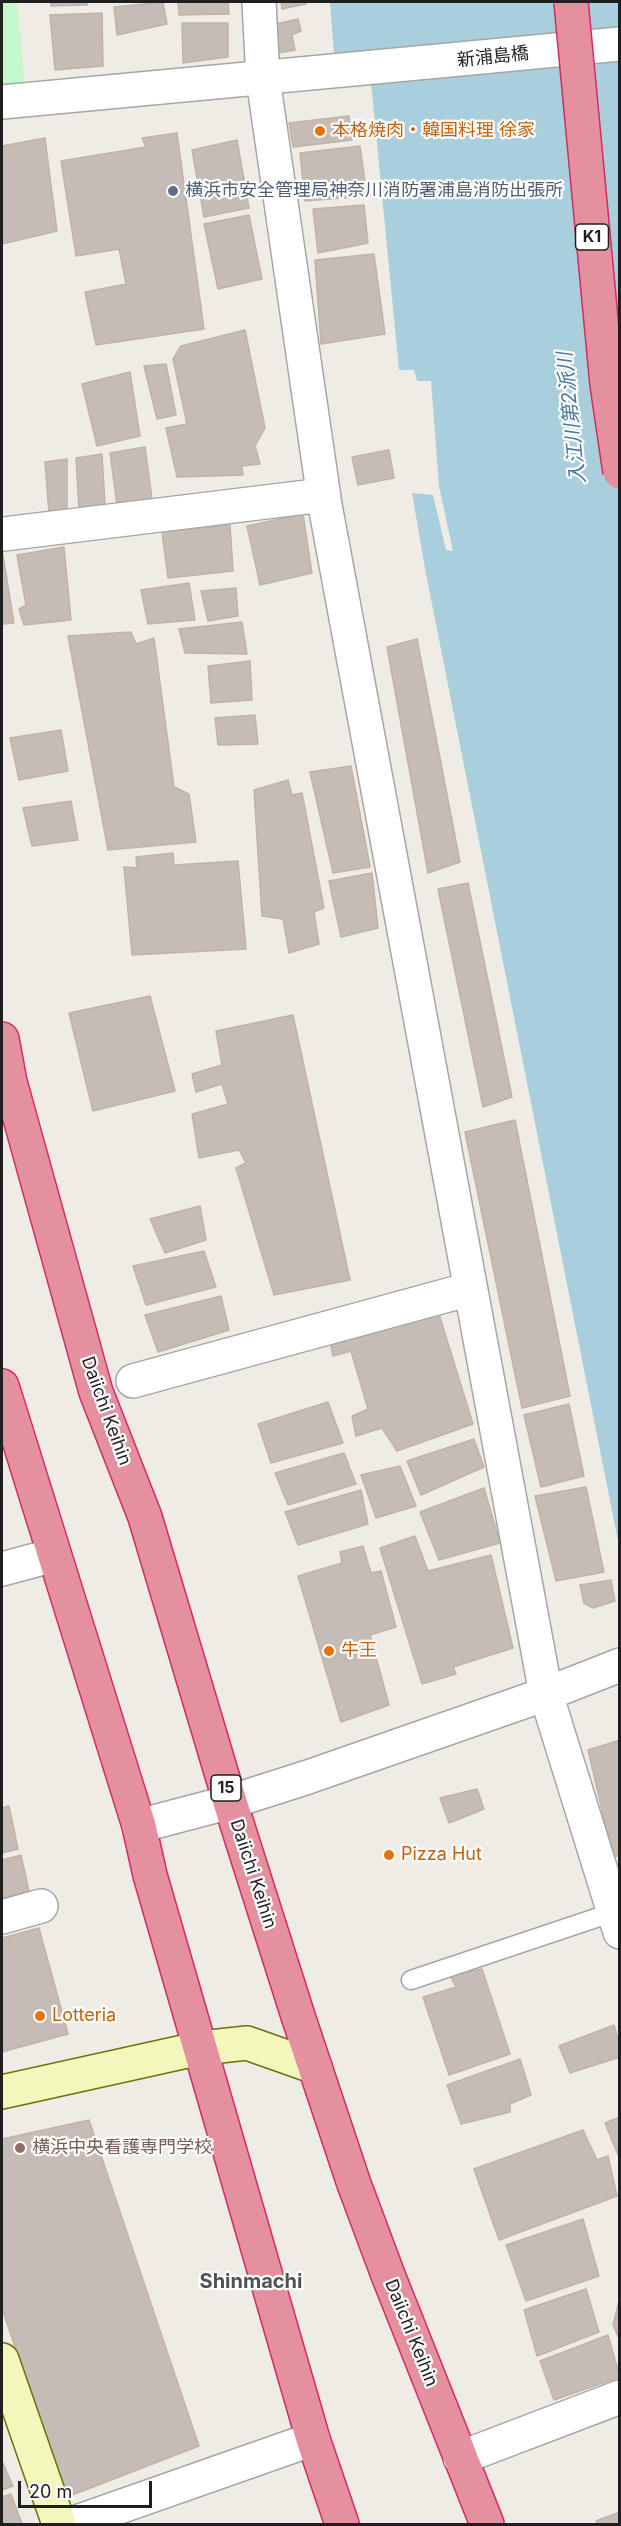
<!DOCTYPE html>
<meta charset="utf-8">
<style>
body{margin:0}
#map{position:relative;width:621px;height:2526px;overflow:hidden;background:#efece6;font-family:Inter,sans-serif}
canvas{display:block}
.frame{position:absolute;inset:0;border:3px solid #1f1f1f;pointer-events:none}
.scale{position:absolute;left:18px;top:2481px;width:134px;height:27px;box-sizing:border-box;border:3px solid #1f1f1f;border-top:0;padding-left:8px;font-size:18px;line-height:21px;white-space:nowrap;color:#1f1f1f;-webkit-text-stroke:4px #fff;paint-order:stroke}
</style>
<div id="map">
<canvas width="621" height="2526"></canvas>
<div class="frame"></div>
<div class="scale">20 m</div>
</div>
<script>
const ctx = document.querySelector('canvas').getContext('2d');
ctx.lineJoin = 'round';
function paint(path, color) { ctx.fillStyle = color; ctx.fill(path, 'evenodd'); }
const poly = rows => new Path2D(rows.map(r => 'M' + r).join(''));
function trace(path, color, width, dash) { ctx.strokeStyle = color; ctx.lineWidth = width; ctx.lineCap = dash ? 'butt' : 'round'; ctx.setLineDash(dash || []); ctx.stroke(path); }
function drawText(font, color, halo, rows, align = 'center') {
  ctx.font = font + ' Inter,"Noto Sans JP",sans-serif'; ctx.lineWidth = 4.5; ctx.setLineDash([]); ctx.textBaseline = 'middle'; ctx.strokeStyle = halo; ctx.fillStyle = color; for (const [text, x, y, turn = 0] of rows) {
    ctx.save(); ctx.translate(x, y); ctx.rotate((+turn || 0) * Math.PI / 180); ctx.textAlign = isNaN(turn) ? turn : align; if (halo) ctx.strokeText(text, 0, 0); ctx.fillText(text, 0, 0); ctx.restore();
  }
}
paint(poly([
 [2,2,17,2,25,87,2,90]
]), '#c4f7c9');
paint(poly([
 [330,2,619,2,619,1546,426,574,412,493,433,495,446,550,453,551,439,486,431,381,417,381,414,370,399,370,368,51,334,54]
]), '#a8cfdb');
const building = poly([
 [51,2,87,2,87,5,51,6,51,2],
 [163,2,167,24,117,35,114,7,163,2],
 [178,2,228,2,229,14,179,15,178,2],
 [281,2,305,2,306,4,282,9,281,2],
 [102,13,103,66,55,70,50,15,102,13],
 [298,19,301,31,292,35,295,50,278,53,276,24,298,19],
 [182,23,228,23,228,57,183,63,182,23],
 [349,116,352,140,293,147,289,123,349,116],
 [177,133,204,329,96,345,85,292,126,284,119,249,76,256,61,161,146,147,142,138,177,133],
 [45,138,57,231,2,244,2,146,45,138],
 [237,140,249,208,204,217,192,150,237,140],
 [360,146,367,196,305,201,300,153,360,146],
 [364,205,368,243,318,253,313,209,364,205],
 [249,215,262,279,218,289,204,224,249,215],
 [374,254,385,334,321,344,315,260,374,254],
 [245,330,265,428,255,446,260,464,242,466,243,475,177,477,166,428,187,424,173,359,181,346,245,330],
 [166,364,176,415,157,419,144,366,166,364],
 [130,372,140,436,97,446,82,384,130,372],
 [145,447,152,499,117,505,110,453,145,447],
 [389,450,394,478,358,485,352,457,389,450],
 [102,454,105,505,79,509,76,458,102,454],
 [67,459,67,512,49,513,45,462,67,459],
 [303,514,312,573,260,585,247,526,303,514],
 [230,525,233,571,168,578,162,532,230,525],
 [64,547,71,620,24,625,19,609,26,605,17,555,64,547],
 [2,549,14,623,2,624,2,549],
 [189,583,195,620,148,624,141,590,189,583],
 [236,588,238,616,208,621,201,591,236,588],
 [242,622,247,654,185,653,179,629,242,622],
 [131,632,136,644,154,638,174,787,189,794,196,842,108,850,68,636,131,632],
 [417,639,460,862,428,873,387,647,417,639],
 [250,661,252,700,211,703,208,666,250,661],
 [255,715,258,744,218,745,215,718,255,715],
 [61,730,68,771,19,780,10,738,61,730],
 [351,766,370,867,333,873,310,772,351,766],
 [288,780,292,795,302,793,324,908,314,912,319,944,289,953,283,919,262,916,254,790,288,780],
 [71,801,78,840,32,846,23,808,71,801],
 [173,853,174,865,238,861,246,949,132,955,124,867,137,868,136,857,173,853],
 [372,873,378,928,341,937,329,881,372,873],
 [468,883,512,1097,483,1107,438,889,468,883],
 [150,996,175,1091,93,1111,69,1013,150,996],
 [293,1015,350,1280,274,1295,236,1168,246,1163,239,1150,199,1158,192,1114,228,1104,222,1084,196,1092,192,1074,222,1065,216,1031,293,1015],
 [515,1120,570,1396,522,1408,465,1132,515,1120],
 [200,1206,206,1240,165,1253,150,1219,200,1206],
 [204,1251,216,1287,146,1305,133,1266,204,1251],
 [221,1296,229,1330,158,1352,145,1315,221,1296],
 [439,1314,473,1424,397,1451,382,1428,356,1436,352,1416,368,1409,351,1351,333,1356,330,1341,439,1314],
 [328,1402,343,1443,271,1463,258,1424,328,1402],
 [569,1404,584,1476,541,1487,524,1415,569,1404],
 [474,1439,484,1467,421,1495,407,1461,474,1439],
 [344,1453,356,1484,288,1505,275,1473,344,1453],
 [400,1466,416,1506,376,1518,361,1475,400,1466],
 [586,1487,604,1572,556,1581,535,1496,586,1487],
 [484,1488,500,1543,439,1560,420,1512,484,1488],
 [361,1490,368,1524,298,1545,285,1512,361,1490],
 [415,1536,428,1571,491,1555,513,1648,453,1667,456,1674,422,1684,380,1548,415,1536],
 [363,1546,371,1573,381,1571,396,1627,370,1635,389,1705,341,1722,298,1576,342,1563,340,1552,363,1546],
 [611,1580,615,1601,593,1608,584,1603,580,1585,611,1580],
 [620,1740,620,1855,613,1857,588,1750,620,1740],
 [477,1789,484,1809,449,1823,440,1798,477,1789],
 [9,1806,18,1849,2,1853,2,1808,9,1806],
 [21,1855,30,1896,2,1904,2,1860,21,1855],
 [39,1928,68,2034,2,2052,2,1938,39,1928],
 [482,1969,510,2054,449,2075,423,1997,456,1987,450,1976,482,1969],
 [614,2025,620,2046,620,2057,570,2073,559,2046,614,2025],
 [520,2059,531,2095,510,2104,510,2112,461,2124,447,2085,520,2059],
 [620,2117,620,2160,605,2123,620,2117],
 [89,2120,199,2446,67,2497,2,2309,2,2139,89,2120],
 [583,2130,597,2160,608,2156,617,2196,499,2240,474,2169,583,2130],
 [583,2219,599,2276,526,2301,506,2245,583,2219],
 [586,2289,599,2332,537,2356,524,2310,586,2289],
 [620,2297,620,2341,613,2325,620,2297],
 [608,2335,620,2377,554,2400,540,2361,608,2335],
 [2,2461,13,2486,2,2490,2,2461],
 [11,2494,22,2524,2,2524,2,2497,11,2494],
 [620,2512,620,2524,598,2524,596,2521,620,2512]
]);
paint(building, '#c4bcb5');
trace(building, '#c1b3a8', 1.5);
const lane = poly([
 [411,1980,614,1912]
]);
const street = poly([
 [259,2,263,79,325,505,546,1694,620,1932],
 [2,102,620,44],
 [4,534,323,495],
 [133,1381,470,1289],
 [2,1569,54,1555],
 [139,1826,230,1802,308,1777,546,1694,620,1665],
 [2,1917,41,1906],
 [460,2458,620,2397],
 [71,2524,313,2439]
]);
const secondary = poly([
 [2,2092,201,2048,247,2043,315,2067],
 [2,2360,59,2524]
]);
const highway = poly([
 [2,1039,10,1082,96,1392,145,1517,230,1802,298,2016,354,2184,388,2275,487,2524],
 [2,1386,139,1826,150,1875,313,2439,342,2524]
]);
trace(lane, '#a6a6a6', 21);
trace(street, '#a6a6a6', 36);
trace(secondary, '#677309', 36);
trace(highway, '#d42b64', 36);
trace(lane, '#fff', 18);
trace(street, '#fff', 33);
trace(secondary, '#f4f7bc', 33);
trace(highway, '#e4909f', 33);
const highwayBridge = poly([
 [571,2,607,384,620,472]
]);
trace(highwayBridge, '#d42b64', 36, []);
trace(highwayBridge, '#e4909f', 33);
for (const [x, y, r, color] of [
 [320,131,6,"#e8710a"],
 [173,191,6,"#5c6f8a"],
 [329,1651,6,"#e8710a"],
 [389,1855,6,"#e8710a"],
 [40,2016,6,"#e8710a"],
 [20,2148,6,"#8d6e63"]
]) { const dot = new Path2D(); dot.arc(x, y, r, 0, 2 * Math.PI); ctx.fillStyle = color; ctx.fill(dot); trace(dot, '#fff', 2); }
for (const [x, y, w] of [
 [592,237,33],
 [226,1788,30]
]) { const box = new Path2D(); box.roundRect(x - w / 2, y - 13, w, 26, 4.5); ctx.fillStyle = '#fff'; ctx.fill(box); trace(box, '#1f1f1f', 1.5); }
drawText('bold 16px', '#1f1f1f', null, [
 ["K1",592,237],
 ["15",226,1788]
]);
drawText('18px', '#1f1f1f', '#fff', [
 ["新浦島橋",493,57,-6],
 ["Daiichi Keihin",106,1411,70],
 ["Daiichi Keihin",253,1874,72],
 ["Daiichi Keihin",411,2333,68]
]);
drawText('18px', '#c56008', '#fff', [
 ["本格焼肉・韓国料理 徐家",332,131],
 ["牛王",341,1651],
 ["Pizza Hut",401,1855],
 ["Lotteria",52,2016]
], 'left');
drawText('18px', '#4e5e75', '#fff', [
 ["横浜市安全管理局神奈川消防署浦島消防出張所",185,191]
], 'left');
drawText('18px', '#785e54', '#fff', [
 ["横浜中央看護専門学校",32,2148]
], 'left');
drawText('italic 20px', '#4b77a3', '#fff', [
 ["入江川第2派川",572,418,-96]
]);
drawText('bold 20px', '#525252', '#fff', [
 ["Shinmachi",251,2282]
]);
</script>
